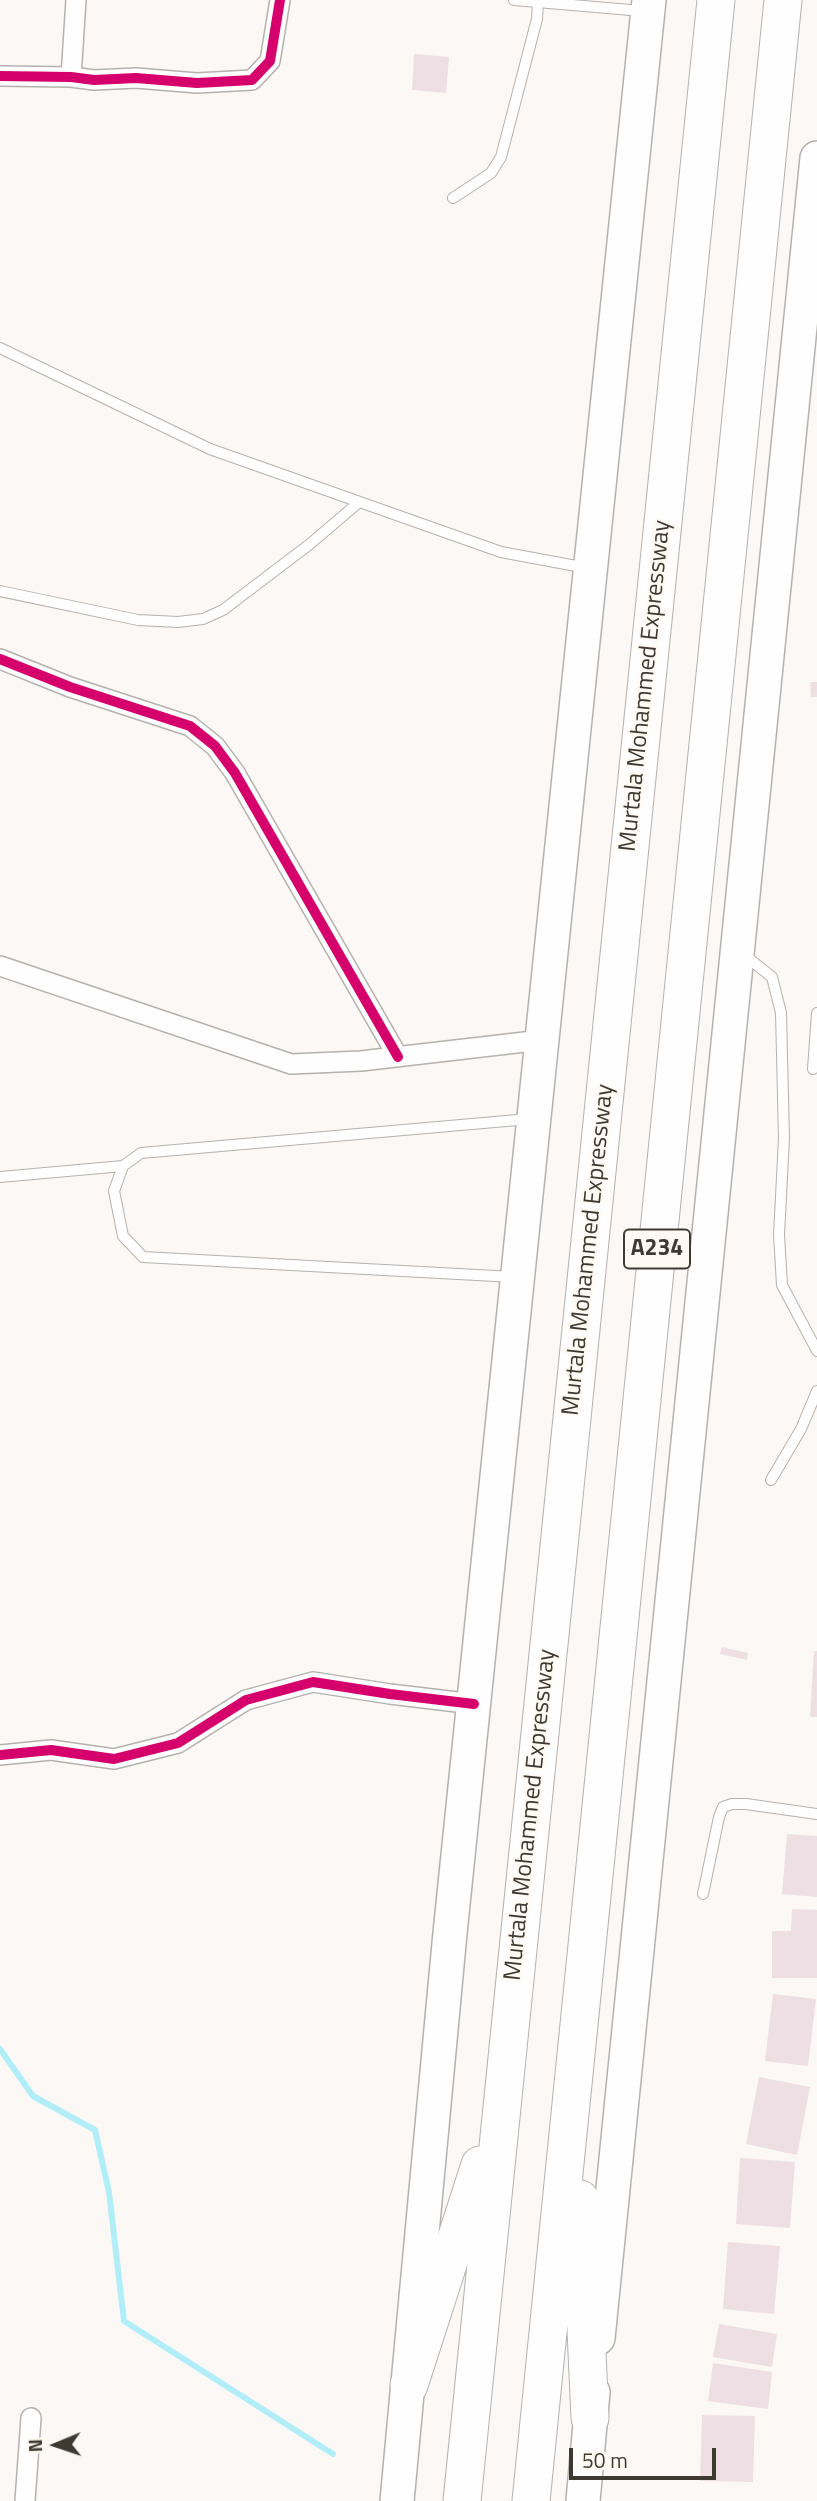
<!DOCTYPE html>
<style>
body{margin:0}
#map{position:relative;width:817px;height:2501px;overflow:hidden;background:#fbf8f5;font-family:"Titillium Web",sans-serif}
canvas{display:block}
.north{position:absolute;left:21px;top:2410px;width:70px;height:70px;-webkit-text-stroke:5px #fef9f2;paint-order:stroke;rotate:268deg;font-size:19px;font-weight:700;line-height:28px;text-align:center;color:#3e3a33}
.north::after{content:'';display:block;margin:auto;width:24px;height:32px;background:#3e3a33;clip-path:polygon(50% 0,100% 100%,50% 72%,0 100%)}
.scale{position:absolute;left:569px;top:2448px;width:147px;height:32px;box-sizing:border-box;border:4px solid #3e3a33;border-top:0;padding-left:9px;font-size:21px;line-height:24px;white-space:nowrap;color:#3e3a33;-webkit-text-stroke:5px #fef9f2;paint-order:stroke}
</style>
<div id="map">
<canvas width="817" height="2501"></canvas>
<div class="north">N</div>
<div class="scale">50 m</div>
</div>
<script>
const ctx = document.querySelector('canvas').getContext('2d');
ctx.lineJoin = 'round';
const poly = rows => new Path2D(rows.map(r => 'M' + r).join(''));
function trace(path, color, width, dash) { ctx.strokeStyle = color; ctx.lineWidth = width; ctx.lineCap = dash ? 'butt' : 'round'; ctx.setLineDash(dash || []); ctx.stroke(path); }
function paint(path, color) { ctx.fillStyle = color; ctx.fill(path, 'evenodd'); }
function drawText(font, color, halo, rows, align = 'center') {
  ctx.font = font + ' "Titillium Web",sans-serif'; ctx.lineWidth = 5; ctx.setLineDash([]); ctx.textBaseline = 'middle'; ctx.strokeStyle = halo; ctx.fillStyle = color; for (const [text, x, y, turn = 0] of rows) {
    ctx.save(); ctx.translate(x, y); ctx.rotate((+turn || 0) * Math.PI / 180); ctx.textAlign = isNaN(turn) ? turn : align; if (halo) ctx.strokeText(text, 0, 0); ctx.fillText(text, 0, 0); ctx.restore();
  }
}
trace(poly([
 [0,2049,33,2096,95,2130,109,2192,124,2321,333,2454]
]), '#b1eef7', 6);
paint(poly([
 [414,54,449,57,446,93,412,90],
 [810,682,817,682,817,697,811,697],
 [722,1647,748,1653,747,1660,720,1654],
 [814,1651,817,1651,817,1717,810,1717],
 [787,1834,817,1836,817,1897,782,1894],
 [792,1909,817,1910,817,1978,772,1978,772,1931,791,1931],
 [773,1994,816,1999,808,2066,765,2061],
 [759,2077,810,2087,797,2155,746,2144],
 [740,2158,795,2162,790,2228,736,2224],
 [728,2242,780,2246,774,2314,723,2309],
 [719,2324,777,2334,772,2367,713,2357],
 [713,2363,772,2372,768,2409,708,2401],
 [702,2415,755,2416,753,2482,700,2481]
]), '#eedfe4');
const service = poly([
 [514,0,642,11],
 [453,198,491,173,501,157,537,19,538,0],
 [0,348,210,449,501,552,587,568],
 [0,591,138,620,178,622,203,619,223,610,310,544,358,503],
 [743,954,772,977,781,1013,784,1138,779,1235,782,1285,817,1351],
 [813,1069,817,1013],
 [0,1177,123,1166],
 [514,1277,143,1257,123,1236,114,1191,123,1166,141,1153,529,1119],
 [771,1480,801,1429,817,1391],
 [703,1894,719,1817,723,1807,732,1804,746,1804,817,1814]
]);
const minor = poly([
 [0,76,71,77,94,80,136,78,197,83,252,80,270,61,280,0],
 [71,77,76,0],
 [0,659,70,687,190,726,215,746,235,773,398,1057],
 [0,966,291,1064,361,1061,542,1040],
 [0,1755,51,1750,114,1759,178,1743,246,1700,313,1682,390,1694,474,1704],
 [25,2501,31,2418]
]);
const trunk = poly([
 [598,2338,817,158],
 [397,2501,450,1933,649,0],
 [583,2501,593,2392]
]);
const motorway = poly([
 [580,2199,590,2418],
 [409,2385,480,2165],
 [462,2501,716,0],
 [531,2501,783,0]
]);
trace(service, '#b5b2ae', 12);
trace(minor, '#b5b2ae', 22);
trace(trunk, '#b5b2ae', 36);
trace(motorway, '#b5b2ae', 39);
trace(service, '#fefefe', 10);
trace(minor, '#fefefe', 19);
trace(trunk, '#fefefe', 33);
trace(motorway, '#fefefe', 37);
trace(poly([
 [0,76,71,77,94,80,136,78,197,83,252,80,270,61,280,0],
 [0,659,70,687,190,726,215,746,235,773,398,1057],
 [0,1755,51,1750,114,1759,178,1743,246,1700,313,1682,390,1694,474,1704]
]), '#d6006c', 10);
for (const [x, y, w] of [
 [657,1249,66]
]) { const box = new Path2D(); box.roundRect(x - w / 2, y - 19.5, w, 39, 5); ctx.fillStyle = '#fef9f2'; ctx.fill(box); trace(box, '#3e3a33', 2); }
drawText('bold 23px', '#3e3a33', null, [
 ["A234",657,1249]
]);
drawText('24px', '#3e3a33', '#fef9f2', [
 ["Murtala Mohammed Expressway",646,686,-84],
 ["Murtala Mohammed Expressway",589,1250,-84],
 ["Murtala Mohammed Expressway",531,1815,-84]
]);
</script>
